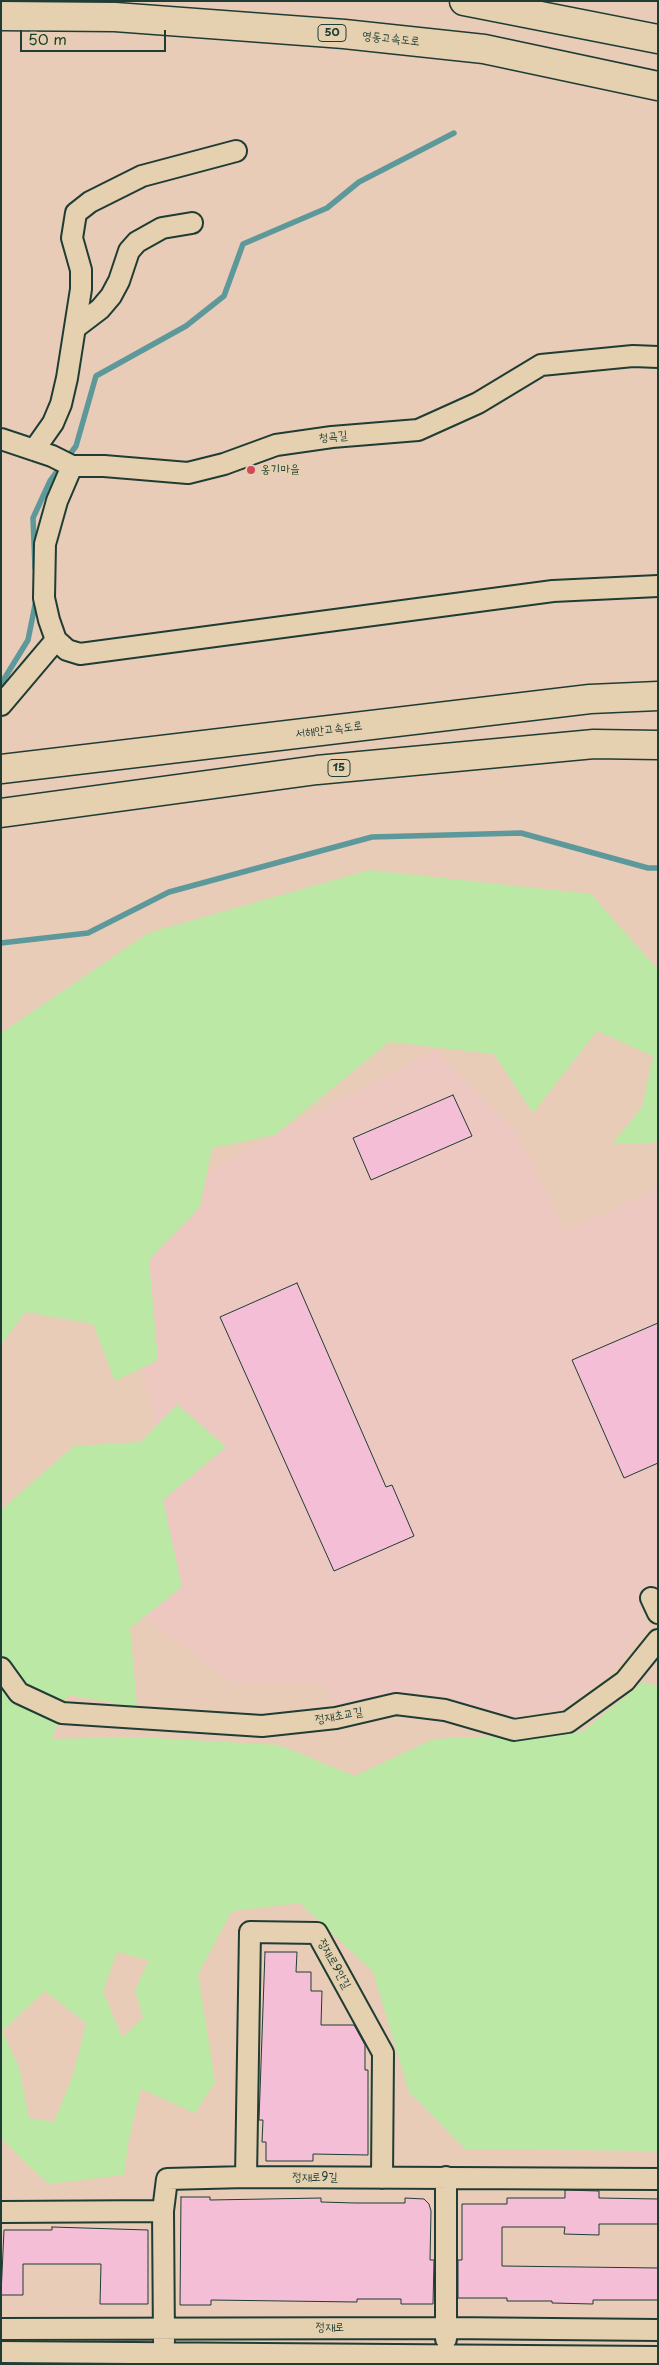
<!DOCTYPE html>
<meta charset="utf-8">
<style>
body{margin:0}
#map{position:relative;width:659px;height:2365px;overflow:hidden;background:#e8ccb7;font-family:"Playpen Sans",sans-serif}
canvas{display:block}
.frame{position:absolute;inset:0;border:2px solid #1f3d34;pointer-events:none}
.scale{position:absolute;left:20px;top:30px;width:146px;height:22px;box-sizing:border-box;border:2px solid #1f3d34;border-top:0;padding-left:6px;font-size:15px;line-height:18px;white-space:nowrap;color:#1f3d34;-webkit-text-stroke:4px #e5d0af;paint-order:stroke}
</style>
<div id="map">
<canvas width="659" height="2365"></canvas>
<div class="frame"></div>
<div class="scale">50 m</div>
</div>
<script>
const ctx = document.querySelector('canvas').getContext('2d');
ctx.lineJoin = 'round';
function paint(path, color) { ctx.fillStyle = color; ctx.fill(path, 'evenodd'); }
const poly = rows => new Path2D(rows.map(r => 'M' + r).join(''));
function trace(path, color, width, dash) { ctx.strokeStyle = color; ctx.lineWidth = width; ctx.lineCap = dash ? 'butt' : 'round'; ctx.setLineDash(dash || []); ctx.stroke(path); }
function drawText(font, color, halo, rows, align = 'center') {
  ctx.font = font + ' "Playpen Sans","Poor Story",sans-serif'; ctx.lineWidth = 4.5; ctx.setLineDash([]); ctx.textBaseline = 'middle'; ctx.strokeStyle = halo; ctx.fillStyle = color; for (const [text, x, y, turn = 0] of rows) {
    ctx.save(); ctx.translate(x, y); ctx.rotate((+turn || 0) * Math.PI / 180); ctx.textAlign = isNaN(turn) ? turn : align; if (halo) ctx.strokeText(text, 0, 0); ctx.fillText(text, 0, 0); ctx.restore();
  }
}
paint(poly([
 [435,1050,517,1132,565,1231,658,1188,658,1597,640,1605,645,1628,611,1672,560,1709,503,1716,455,1703,408,1694,336,1705,323,1684,232,1683,127,1604,155,1471,155,1419,134,1343,151,1230,218,1164]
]), '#ecc8c1');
paint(poly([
 [369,870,591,894,658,970,658,1140,651,1143,613,1143,642,1107,653,1056,597,1031,533,1113,494,1054,389,1042,275,1135,212,1148,200,1207,149,1260,158,1360,115,1381,93,1324,25,1312,1,1345,1,1033,148,933],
 [177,1404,226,1447,163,1500,182,1587,130,1628,137,1707,68,1695,52,1739,138,1737,279,1745,355,1776,433,1739,582,1732,643,1682,658,1686,658,2151,465,2149,409,2092,373,1972,300,1903,232,1911,198,1974,215,2082,195,2113,141,2089,129,2138,124,2175,48,2184,1,2138,1,1510,74,1446,141,1442],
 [117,1952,149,1960,135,1990,143,2018,122,2037,103,1991],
 [45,1991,86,2023,73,2075,54,2122,29,2118,19,2067,2,2031]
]), '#bbe8a5');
trace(poly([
 [35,568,33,518,50,481,76,446,96,376,186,326,224,296,243,244,327,208,359,182,454,133],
 [1,684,28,640,36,600],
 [1,943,88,933,169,892,372,837,521,833,648,868,658,868]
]), '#5d999b', 5.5);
const building = poly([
 [453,1095,472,1136,371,1180,353,1138,453,1095],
 [297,1283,386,1487,392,1485,414,1536,334,1571,220,1317,297,1283],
 [658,1323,658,1463,624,1478,572,1360,658,1323],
 [265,1952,297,1952,296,1972,311,1972,311,1991,322,1991,321,2025,354,2025,365,2045,365,2070,368,2070,368,2155,313,2154,313,2161,266,2161,266,2142,262,2142,263,2120,259,2120,265,1952],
 [565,2190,599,2191,599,2198,658,2199,658,2224,599,2224,599,2235,564,2234,565,2227,502,2227,502,2266,658,2268,658,2300,593,2300,593,2304,552,2303,552,2301,507,2301,507,2298,458,2298,458,2260,462,2260,462,2204,507,2204,507,2198,565,2198,565,2190],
 [181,2197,210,2197,210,2200,321,2198,321,2202,355,2203,405,2203,405,2198,424,2199,429,2204,431,2211,430,2260,434,2260,433,2304,401,2304,401,2299,357,2299,357,2302,211,2300,211,2305,180,2305,181,2197],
 [52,2227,148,2230,148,2304,100,2304,101,2264,23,2264,23,2295,1,2295,4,2230,52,2230,52,2227]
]);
paint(building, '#f5bed7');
trace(building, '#1f3d34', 1);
const minor = poly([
 [75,328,100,309,111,296,119,281,129,251,137,242,162,228,192,223],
 [1,439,52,456,72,466,104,466,188,473,224,464,276,445,332,437,418,430,478,403,541,365,633,356,658,357],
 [34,450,53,423,61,404,67,378,81,289,81,270,72,238,76,213,90,202,142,176,236,151],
 [72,466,57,501,45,544,44,598,49,620,56,640,67,650,80,654,553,591,658,586],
 [1,705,56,640],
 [651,1598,658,1613],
 [1,1668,19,1693,62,1713,262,1726,336,1718,396,1704,445,1710,514,1730,568,1722,625,1681,658,1640],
 [246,2177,250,1932,317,1933,383,2053,382,2178],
 [163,2211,164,2342],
 [1,2212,163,2211,167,2179,246,2177,658,2179],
 [1,2329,447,2328,658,2330],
 [446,2339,446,2177],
 [1,2352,658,2357]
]);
const highway = poly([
 [464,1,658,39],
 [1,16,115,17,344,34,484,49,658,86],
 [1,769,590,699,658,696],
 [1,813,317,770,594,744,658,745]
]);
trace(minor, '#1f3d34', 24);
trace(highway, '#1f3d34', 31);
trace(minor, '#e5d0af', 20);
trace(highway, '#e5d0af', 28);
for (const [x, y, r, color] of [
 [251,470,5,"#d1495b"]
]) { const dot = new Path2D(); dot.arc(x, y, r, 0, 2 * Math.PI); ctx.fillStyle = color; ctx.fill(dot); trace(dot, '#e5d0af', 2); }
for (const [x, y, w] of [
 [332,33,28],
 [339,768,22]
]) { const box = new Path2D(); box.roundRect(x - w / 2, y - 8.5, w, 17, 4); ctx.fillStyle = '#e5d0af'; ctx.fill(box); trace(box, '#1f3d34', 1); }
drawText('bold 11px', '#1f3d34', null, [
 ["50",332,33],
 ["15",339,768]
]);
drawText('12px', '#1f3d34', '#e5d0af', [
 ["영동고속도로",391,39,6],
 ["청곡길",333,437,-6],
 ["서해안고속도로",329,730,-7],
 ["정재초교길",339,1716,-10],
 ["정재로9안길",334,1964,61],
 ["정재로9길",315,2178],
 ["정재로",330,2328]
]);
drawText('12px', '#1f3d34', '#e5d0af', [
 ["옹기마을",261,470]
], 'left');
</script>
